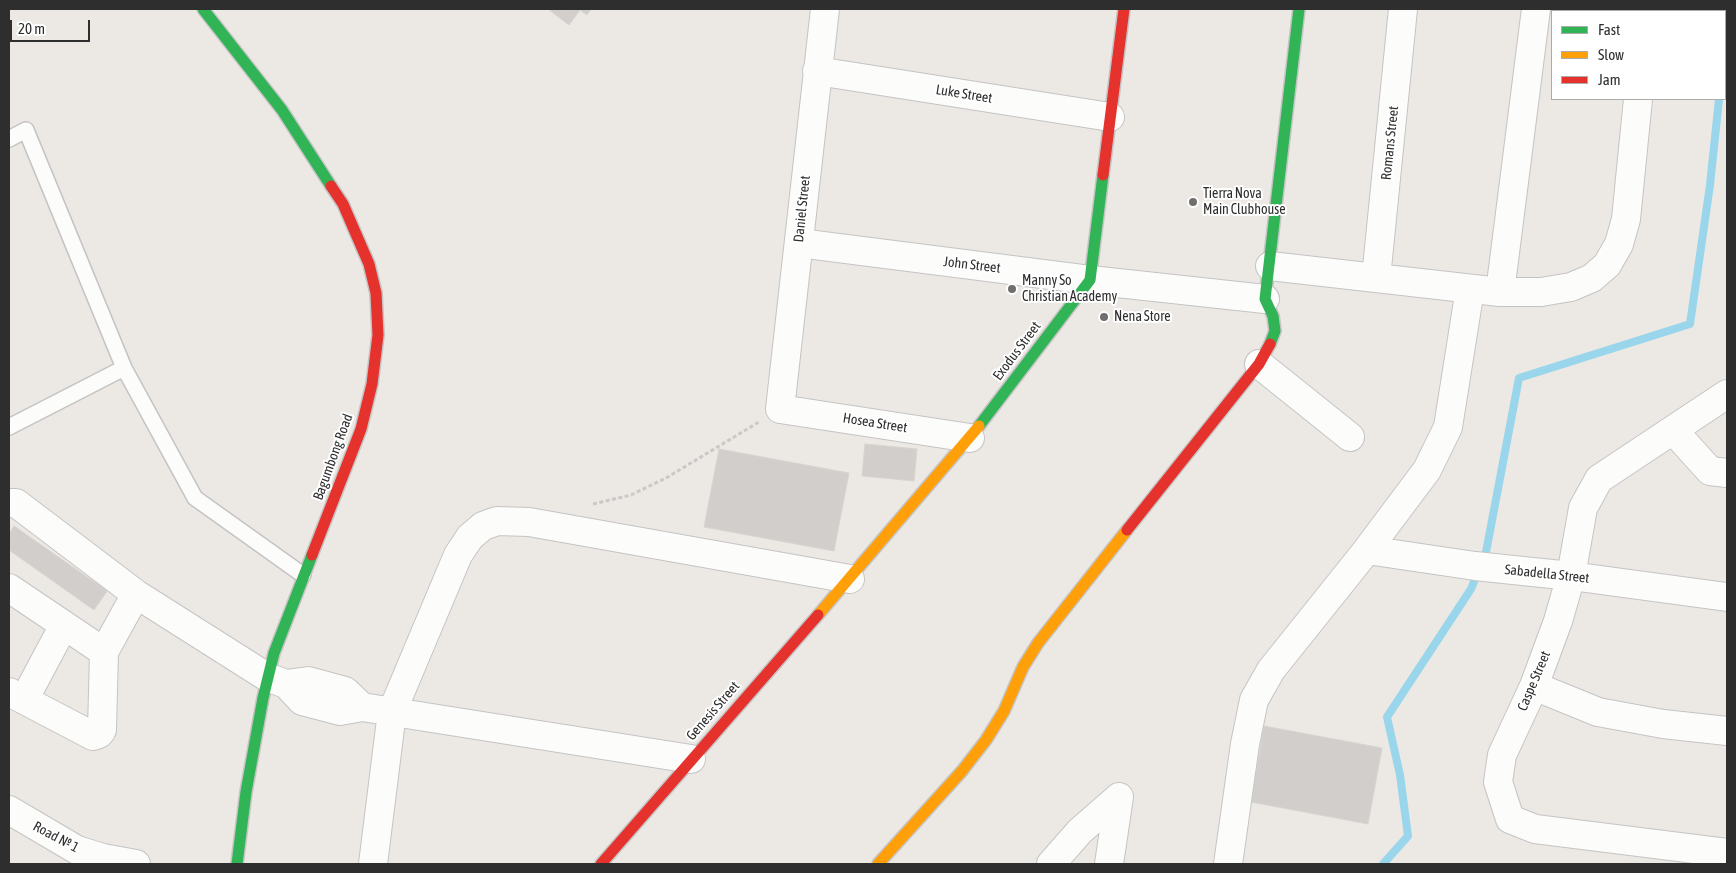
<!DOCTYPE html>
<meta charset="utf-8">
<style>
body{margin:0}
#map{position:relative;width:1736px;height:873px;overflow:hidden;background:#ece8e4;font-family:"Asap Condensed",sans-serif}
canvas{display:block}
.frame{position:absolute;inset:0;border:10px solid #2e2e2e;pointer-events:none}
.legend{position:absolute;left:1551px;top:10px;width:175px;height:90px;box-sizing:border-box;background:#fff;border:1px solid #ababab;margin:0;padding:6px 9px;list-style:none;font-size:15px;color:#2e2e2e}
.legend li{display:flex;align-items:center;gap:10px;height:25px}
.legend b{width:25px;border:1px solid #ababab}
.scale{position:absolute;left:10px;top:20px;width:80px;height:22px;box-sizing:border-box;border:2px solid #2e2e2e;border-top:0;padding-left:6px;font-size:15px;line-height:18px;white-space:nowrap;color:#2e2e2e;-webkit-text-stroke:4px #fff;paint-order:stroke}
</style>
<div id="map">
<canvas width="1736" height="873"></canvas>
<div class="frame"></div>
<ul class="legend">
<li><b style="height:6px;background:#30b455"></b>Fast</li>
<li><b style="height:6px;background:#ff9f0a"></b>Slow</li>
<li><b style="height:6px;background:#e5322d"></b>Jam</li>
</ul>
<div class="scale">20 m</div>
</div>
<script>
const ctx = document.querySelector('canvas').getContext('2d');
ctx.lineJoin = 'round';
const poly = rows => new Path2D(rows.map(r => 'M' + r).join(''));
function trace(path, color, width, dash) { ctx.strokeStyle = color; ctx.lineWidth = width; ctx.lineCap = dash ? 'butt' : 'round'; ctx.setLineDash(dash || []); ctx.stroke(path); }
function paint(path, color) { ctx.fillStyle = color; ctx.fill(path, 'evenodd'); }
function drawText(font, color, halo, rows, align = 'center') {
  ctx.font = font + ' "Asap Condensed",sans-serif'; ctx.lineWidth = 4; ctx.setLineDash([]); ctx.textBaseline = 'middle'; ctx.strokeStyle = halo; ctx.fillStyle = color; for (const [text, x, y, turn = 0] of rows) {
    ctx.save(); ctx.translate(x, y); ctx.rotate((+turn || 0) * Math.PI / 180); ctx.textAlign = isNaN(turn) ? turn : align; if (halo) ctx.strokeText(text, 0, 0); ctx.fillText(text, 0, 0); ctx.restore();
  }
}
trace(poly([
 [1725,49,1727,27],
 [1383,864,1408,836,1400,775,1387,717,1471,589,1486,552,1519,378,1690,324,1710,185,1719,99]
]), '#99d6ec', 8);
const building = poly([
 [548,9,591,9,587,15,580,10,569,25,548,9],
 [865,444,917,449,914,481,862,476,865,444],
 [719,449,849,473,834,551,704,527,719,449],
 [14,526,107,591,94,610,9,550,9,534,14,526],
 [1264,726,1382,748,1368,824,1251,802,1264,726]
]);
paint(building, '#d1cecb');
trace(building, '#d7d4d0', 1);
const lane = poly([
 [9,139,26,130,124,368,195,498,303,575],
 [9,427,124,368]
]);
const street = poly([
 [825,9,780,409,970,438],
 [1674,9,1679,9],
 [1646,11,1647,9],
 [817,71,1110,117],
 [799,243,1090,280,1265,299],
 [1270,266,1500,292,1541,292,1571,287,1592,278,1607,265,1619,244,1626,219,1638,99],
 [1376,278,1403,9],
 [1500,292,1536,9],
 [1259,364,1350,437],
 [1727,394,1599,479,1583,508,1571,576,1558,621,1534,686,1502,755,1498,782,1510,819,1535,829,1727,853],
 [1673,430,1710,471,1727,473],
 [9,503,16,503,136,594,267,677,286,684,302,701,340,711,362,707,691,759],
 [1367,550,1475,566,1571,576,1727,597],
 [9,588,104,652],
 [286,684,308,681,345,691,362,707],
 [1534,686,1598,712,1663,724,1727,731],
 [9,692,93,736,99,734,102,730,104,652,136,594],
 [24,700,64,625],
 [9,810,77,850,103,858,136,864],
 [373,864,392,712,458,555,470,537,483,526,497,521,529,522,850,579],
 [1051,864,1080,831,1119,797],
 [1109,864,1119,797],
 [1228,864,1245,744,1254,700,1271,670,1367,550,1427,470,1448,427,1470,289]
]);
const fast = poly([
 [203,9,282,110,331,186],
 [1270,344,1275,331,1273,316,1265,299,1299,9],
 [979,426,1090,280,1103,175],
 [237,864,246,792,263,698,274,653,312,555]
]);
const slow = poly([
 [818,615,979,426],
 [878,864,962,771,986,740,1004,711,1023,667,1038,643,1127,530]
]);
const jam = poly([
 [1103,175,1124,9],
 [1127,530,1259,364,1270,344],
 [312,555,361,429,372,384,378,335,376,293,369,264,343,204,331,186],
 [601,864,818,615]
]);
trace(lane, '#c5c4c5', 18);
trace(street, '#c5c4c5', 30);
trace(fast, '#c5c4c5', 14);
trace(slow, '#c5c4c5', 14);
trace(jam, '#c5c4c5', 14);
trace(poly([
 [593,504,631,495,666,478,759,422]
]), '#c9c9c8', 3, [4, 2.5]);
trace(lane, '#fcfcfb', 15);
trace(street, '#fcfcfb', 28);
trace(fast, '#30b455', 11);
trace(slow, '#ff9f0a', 11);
trace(jam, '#e5322d', 11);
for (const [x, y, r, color] of [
 [1193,202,5,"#706f6e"],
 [1012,289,5,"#706f6e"],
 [1104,317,5,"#706f6e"]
]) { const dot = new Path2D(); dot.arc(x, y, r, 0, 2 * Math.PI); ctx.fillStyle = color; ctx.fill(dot); trace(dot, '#fff', 2); }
drawText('14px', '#2e2e2e', '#fff', [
 ["Luke Street",964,94,9],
 ["Romans Street",1390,143,-84],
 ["Daniel Street",802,209,-84],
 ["John Street",972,265,7],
 ["Exodus Street",1017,351,-53],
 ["Hosea Street",875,423,9],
 ["Bagumbong Road",333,457,-70],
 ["Sabadella Street",1547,574,6],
 ["Caspe Street",1534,681,-67],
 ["Genesis Street",713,711,-49],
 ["Road № 1",56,837,28]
]);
drawText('14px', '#2e2e2e', '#fff', [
 ["Tierra Nova",1203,194],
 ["Main Clubhouse",1203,210],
 ["Manny So",1022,281],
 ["Christian Academy",1022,297],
 ["Nena Store",1114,317]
], 'left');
</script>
